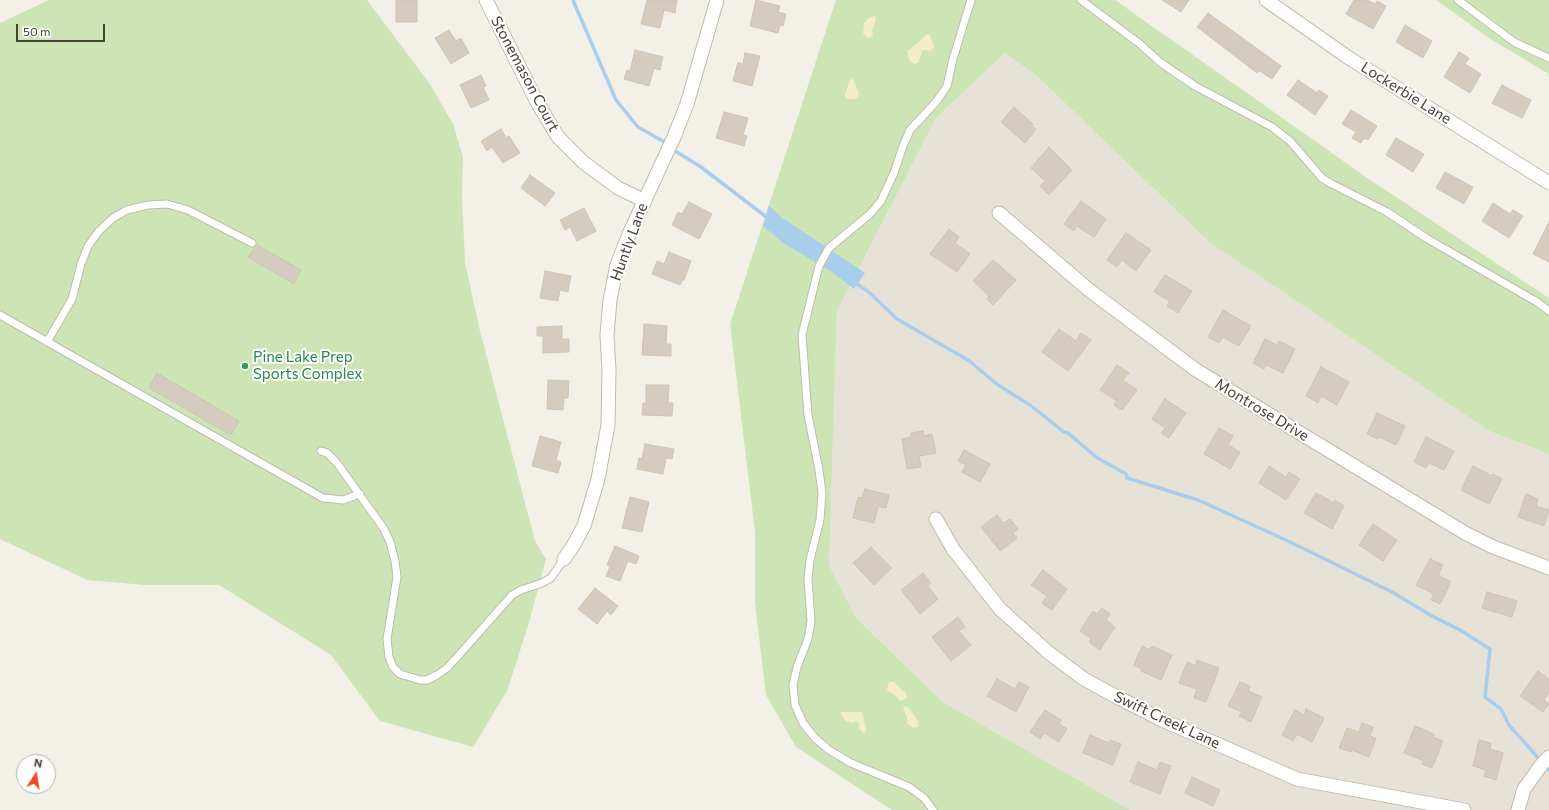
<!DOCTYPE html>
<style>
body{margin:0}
#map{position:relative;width:1549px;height:810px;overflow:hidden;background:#f3f0e8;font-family:Commissioner,sans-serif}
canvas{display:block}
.north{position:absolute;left:16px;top:754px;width:40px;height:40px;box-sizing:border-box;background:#fff;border:1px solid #b5b3af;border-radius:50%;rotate:12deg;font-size:11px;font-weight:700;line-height:16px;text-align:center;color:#464137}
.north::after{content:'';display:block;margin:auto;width:14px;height:18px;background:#ec4b26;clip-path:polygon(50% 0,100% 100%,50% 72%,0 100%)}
.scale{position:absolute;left:16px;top:24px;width:89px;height:18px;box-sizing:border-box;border:2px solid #464137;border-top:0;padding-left:5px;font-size:12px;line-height:14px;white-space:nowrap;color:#464137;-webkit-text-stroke:3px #fff;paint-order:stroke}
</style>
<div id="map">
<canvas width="1549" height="810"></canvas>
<div class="north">N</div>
<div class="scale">50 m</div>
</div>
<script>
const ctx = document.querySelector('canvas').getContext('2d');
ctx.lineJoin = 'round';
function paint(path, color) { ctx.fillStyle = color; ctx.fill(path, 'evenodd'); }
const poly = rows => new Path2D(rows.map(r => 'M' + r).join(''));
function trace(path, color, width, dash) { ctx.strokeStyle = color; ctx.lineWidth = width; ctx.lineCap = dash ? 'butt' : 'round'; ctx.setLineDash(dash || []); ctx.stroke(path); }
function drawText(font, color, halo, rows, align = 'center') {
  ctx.font = font + ' Commissioner,sans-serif'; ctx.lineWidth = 4; ctx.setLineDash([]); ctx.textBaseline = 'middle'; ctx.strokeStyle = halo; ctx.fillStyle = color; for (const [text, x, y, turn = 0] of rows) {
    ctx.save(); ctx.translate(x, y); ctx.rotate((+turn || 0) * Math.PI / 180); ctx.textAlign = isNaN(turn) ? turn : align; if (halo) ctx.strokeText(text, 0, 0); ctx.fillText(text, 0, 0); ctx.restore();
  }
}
paint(poly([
 [1005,53,1037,76,1209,242,1489,431,1549,454,1549,810,1130,810,943,702,856,618,829,565,837,311,936,118]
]), '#e7e2d7');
paint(poly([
 [49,0,367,0,430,84,453,124,463,157,462,196,465,262,479,327,535,541,546,559,528,626,507,691,473,747,380,721,331,655,219,585,145,585,87,580,0,539,0,23],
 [836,0,1115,0,1366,177,1549,298,1549,454,1489,431,1209,242,1037,76,1005,53,936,118,837,311,829,565,856,618,943,702,1130,810,892,810,796,747,766,695,755,603,755,532,730,324],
 [1436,0,1549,0,1549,74,1492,40]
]), '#cde5b4');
paint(poly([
 [875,16,876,19,872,31,873,36,868,38,863,33,864,23,869,18],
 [927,34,930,35,934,47,930,52,926,50,923,50,918,63,914,64,910,61,907,51,913,47],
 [852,77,859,94,857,98,854,99,848,99,845,96,849,82],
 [889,682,894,682,905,692,907,696,906,699,900,701,894,694,888,691,887,689],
 [905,706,909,708,918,721,918,727,913,728,907,723,907,717,903,709],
 [841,712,862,712,866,729,865,734,859,729,858,721,852,723,846,721,841,714]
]), '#f5edc6');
paint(poly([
 [769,205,781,217,865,273,854,289,832,272,783,243,763,226]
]), '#a8ceec');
trace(poly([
 [573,0,616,100,638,127,668,144],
 [673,147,675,151,701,167,769,219],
 [854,282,870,293,897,319,968,360,998,385,1030,405,1064,432,1068,433,1096,457,1126,474,1127,478,1198,500,1288,541,1392,592,1432,616,1460,630,1490,649,1485,697,1501,709,1509,725,1549,770]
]), '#a8ceec', 3.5);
const building = poly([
 [396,0,417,0,417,22,396,22,396,0],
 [647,0,677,0,675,13,664,10,660,28,641,24,647,0],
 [756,0,780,6,778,12,786,14,783,26,780,25,778,33,750,26,756,0],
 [1162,0,1189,0,1181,12,1162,0],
 [1354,0,1367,0,1375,4,1377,1,1386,6,1373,29,1346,14,1354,0],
 [1208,13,1281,66,1272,79,1260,71,1257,73,1197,27,1208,13],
 [1405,25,1432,41,1423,58,1396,42,1405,25],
 [449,30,456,41,461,38,469,53,451,64,435,38,449,30],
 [635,50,663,57,660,70,654,68,649,86,624,79,627,70,630,71,635,50],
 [1459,52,1469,58,1465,64,1481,74,1470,93,1444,77,1459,52],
 [745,53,760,56,752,86,733,81,738,62,743,64,745,53],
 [481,75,486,86,483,87,489,100,471,108,460,85,481,75],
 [1298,80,1317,93,1319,90,1328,96,1315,115,1287,95,1298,80],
 [1502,85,1531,100,1522,118,1492,103,1502,85],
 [1014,107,1033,124,1032,126,1036,129,1025,143,1001,122,1014,107],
 [1351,110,1377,126,1368,140,1364,138,1361,143,1352,138,1356,132,1342,124,1351,110],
 [724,112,748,118,743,135,747,136,744,146,716,138,724,112],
 [501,129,506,138,509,136,520,153,503,163,492,147,487,151,481,141,501,129],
 [1396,138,1424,154,1413,172,1386,155,1396,138],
 [1049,147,1072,170,1049,195,1040,186,1045,181,1031,168,1049,147],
 [1445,172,1473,187,1464,204,1436,188,1445,172],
 [530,175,555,193,545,206,521,188,530,175],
 [1081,201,1106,219,1094,237,1077,226,1074,231,1064,224,1081,201],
 [689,202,712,214,699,239,672,225,678,212,682,214,689,202],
 [1493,203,1510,214,1513,210,1523,216,1509,238,1482,221,1493,203],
 [584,208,596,231,577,241,570,227,565,230,560,220,584,208],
 [1549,222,1549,262,1533,254,1549,222],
 [949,229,959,237,955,243,970,254,957,272,930,254,949,229],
 [1126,233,1151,250,1136,271,1122,260,1117,267,1107,260,1126,233],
 [257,245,301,270,294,284,248,257,257,245],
 [669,252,691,261,684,280,682,280,680,285,652,274,657,261,664,264,669,252],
 [993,260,1016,280,993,305,987,299,989,296,973,281,993,260],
 [545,271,571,276,568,292,560,290,558,301,540,298,545,271],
 [1165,275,1192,291,1178,313,1167,306,1170,301,1154,292,1165,275],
 [1223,310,1251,326,1239,346,1223,337,1219,343,1208,337,1223,310],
 [644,324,667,326,666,344,671,344,671,356,642,355,644,324],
 [562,326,562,339,569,339,569,352,543,353,543,336,537,336,537,327,562,326],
 [1059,329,1076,341,1081,333,1091,340,1068,371,1042,352,1059,329],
 [1265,339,1277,345,1279,341,1295,349,1283,373,1266,365,1264,369,1253,363,1265,339],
 [1117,365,1129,373,1123,380,1137,390,1122,410,1114,405,1117,401,1100,390,1117,365],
 [1321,367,1349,382,1337,405,1321,396,1318,403,1306,396,1321,367],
 [157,373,239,421,231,435,149,388,157,373],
 [548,380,569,381,568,398,564,398,563,410,547,409,548,380],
 [646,385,669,385,668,403,673,403,672,416,642,415,643,403,646,403,646,385],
 [1165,399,1186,413,1169,438,1161,433,1165,428,1152,419,1165,399],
 [1377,413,1405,426,1396,445,1379,437,1378,439,1367,434,1377,413],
 [1219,428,1233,436,1228,445,1240,452,1230,469,1204,454,1219,428],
 [923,431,924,436,932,434,936,453,919,456,921,467,907,469,902,439,911,437,911,433,923,431],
 [540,436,561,442,556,460,561,462,558,473,532,466,540,436],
 [1426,437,1454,451,1444,470,1429,463,1426,468,1414,462,1426,437],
 [645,444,674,449,672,459,666,458,663,474,637,469,639,458,642,459,645,444],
 [964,450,990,464,980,482,962,472,966,465,958,461,964,450],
 [1269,466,1286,477,1289,472,1300,479,1286,500,1259,483,1269,466],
 [1473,466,1492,476,1493,474,1502,479,1489,504,1461,490,1473,466],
 [865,489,889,495,886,508,878,506,874,523,853,518,858,497,862,498,865,489],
 [1316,493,1334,503,1335,500,1344,506,1332,529,1304,513,1316,493],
 [1526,494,1538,499,1536,506,1549,510,1544,526,1518,517,1526,494],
 [630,497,649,502,642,532,622,528,630,497],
 [997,515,1003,523,1010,519,1018,529,1013,533,1017,538,1000,551,981,527,997,515],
 [1373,524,1397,540,1383,561,1359,545,1373,524],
 [615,546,639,556,636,564,628,561,620,581,606,576,610,567,607,565,615,546],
 [871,547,892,568,874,585,853,563,871,547],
 [1430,559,1443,565,1438,575,1451,582,1440,604,1431,600,1434,594,1416,585,1430,559],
 [1043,570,1067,589,1052,610,1042,603,1047,596,1031,585,1043,570],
 [923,573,931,583,927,585,938,599,920,614,901,590,923,573],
 [595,588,618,606,611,615,607,611,597,624,578,609,595,588],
 [1487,592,1517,601,1512,617,1482,608,1487,592],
 [1102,608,1110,614,1106,620,1115,627,1100,650,1089,642,1091,638,1080,631,1093,611,1097,614,1102,608],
 [958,617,965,627,959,631,971,645,951,661,932,637,958,617],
 [1142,646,1150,650,1152,646,1172,655,1161,680,1141,671,1142,669,1134,665,1142,646],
 [1197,660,1219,668,1206,702,1194,698,1197,689,1179,683,1187,662,1196,666,1197,660],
 [1538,671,1549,679,1549,692,1544,700,1549,704,1543,712,1520,696,1538,671],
 [997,679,1015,689,1019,682,1029,687,1016,712,987,696,997,679],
 [1240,682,1250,686,1248,691,1262,697,1251,722,1239,716,1242,712,1228,706,1240,682],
 [1306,709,1324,718,1312,742,1297,734,1293,741,1282,735,1295,710,1304,715,1306,709],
 [1045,710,1061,720,1059,724,1067,729,1059,742,1044,733,1040,739,1030,732,1045,710],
 [1362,723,1373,727,1370,736,1376,738,1369,757,1352,750,1351,752,1339,748,1347,728,1359,732,1362,723],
 [1415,726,1434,734,1433,737,1443,741,1432,768,1422,764,1424,761,1404,753,1415,726],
 [1090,735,1109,743,1110,740,1121,744,1113,765,1083,753,1090,735],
 [1479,740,1491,743,1490,749,1503,753,1496,780,1484,776,1486,770,1473,766,1479,740],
 [1138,762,1157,770,1160,762,1171,766,1160,794,1130,782,1138,762],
 [1192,777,1220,790,1213,806,1185,793,1192,777]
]);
paint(building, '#d4ccbe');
trace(building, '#cec4b2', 1);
const lane = poly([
 [1081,0,1140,44,1161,63,1195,86,1272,127,1290,141,1322,178,1330,183,1387,212,1426,238,1537,302,1549,311],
 [1458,0,1514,42,1549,58],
 [0,315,323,498,343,500,360,494],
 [47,342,72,299,81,264,88,246,99,231,113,218,127,210,148,205,167,204,188,210,252,243],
 [321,451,327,453,337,463,384,529,390,542,395,561,397,577,387,639,389,657,393,667,400,674,420,680,427,680,437,675,447,668,459,655,512,595,521,590,542,583,551,578,564,559],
 [933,810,924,798,909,787,851,763,829,750,815,738,803,723,795,705,793,685,797,667,808,639,811,621,808,579,810,560,820,520,822,493,819,470,808,415,802,335,819,266,829,248,870,214,881,201,894,173,903,146,910,130,936,102,947,86,953,59,971,0]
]);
const street = poly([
 [486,0,537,102,558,137,583,162,618,188,645,201],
 [1266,0,1349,58,1549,183],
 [999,213,1089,290,1196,370,1465,533,1493,547,1549,568],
 [936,519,953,549,1000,609,1049,653,1084,679,1115,696,1162,720,1297,779,1464,810],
 [564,559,573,546,584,526,598,479,608,425,609,370,607,335,610,300,617,265,630,232,674,137,687,104,717,0],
 [1518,810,1524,789,1542,764,1549,757]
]);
trace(lane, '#c1bbae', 9);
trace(street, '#c1bbae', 15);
trace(lane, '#fff', 7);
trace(street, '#fff', 13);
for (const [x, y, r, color] of [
 [245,366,4,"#2e9e5b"]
]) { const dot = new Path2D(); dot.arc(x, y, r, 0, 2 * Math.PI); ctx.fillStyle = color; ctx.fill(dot); trace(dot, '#fff', 1.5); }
drawText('15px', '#464137', '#fff', [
 ["Stonemason Court",525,74,62],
 ["Lockerbie Lane",1406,93,32],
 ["Huntly Lane",629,242,-70],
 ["Montrose Drive",1262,410,31],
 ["Swift Creek Lane",1167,720,25]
]);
drawText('15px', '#27864d', '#fff', [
 ["Pine Lake Prep",253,357],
 ["Sports Complex",253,374]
], 'left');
</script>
